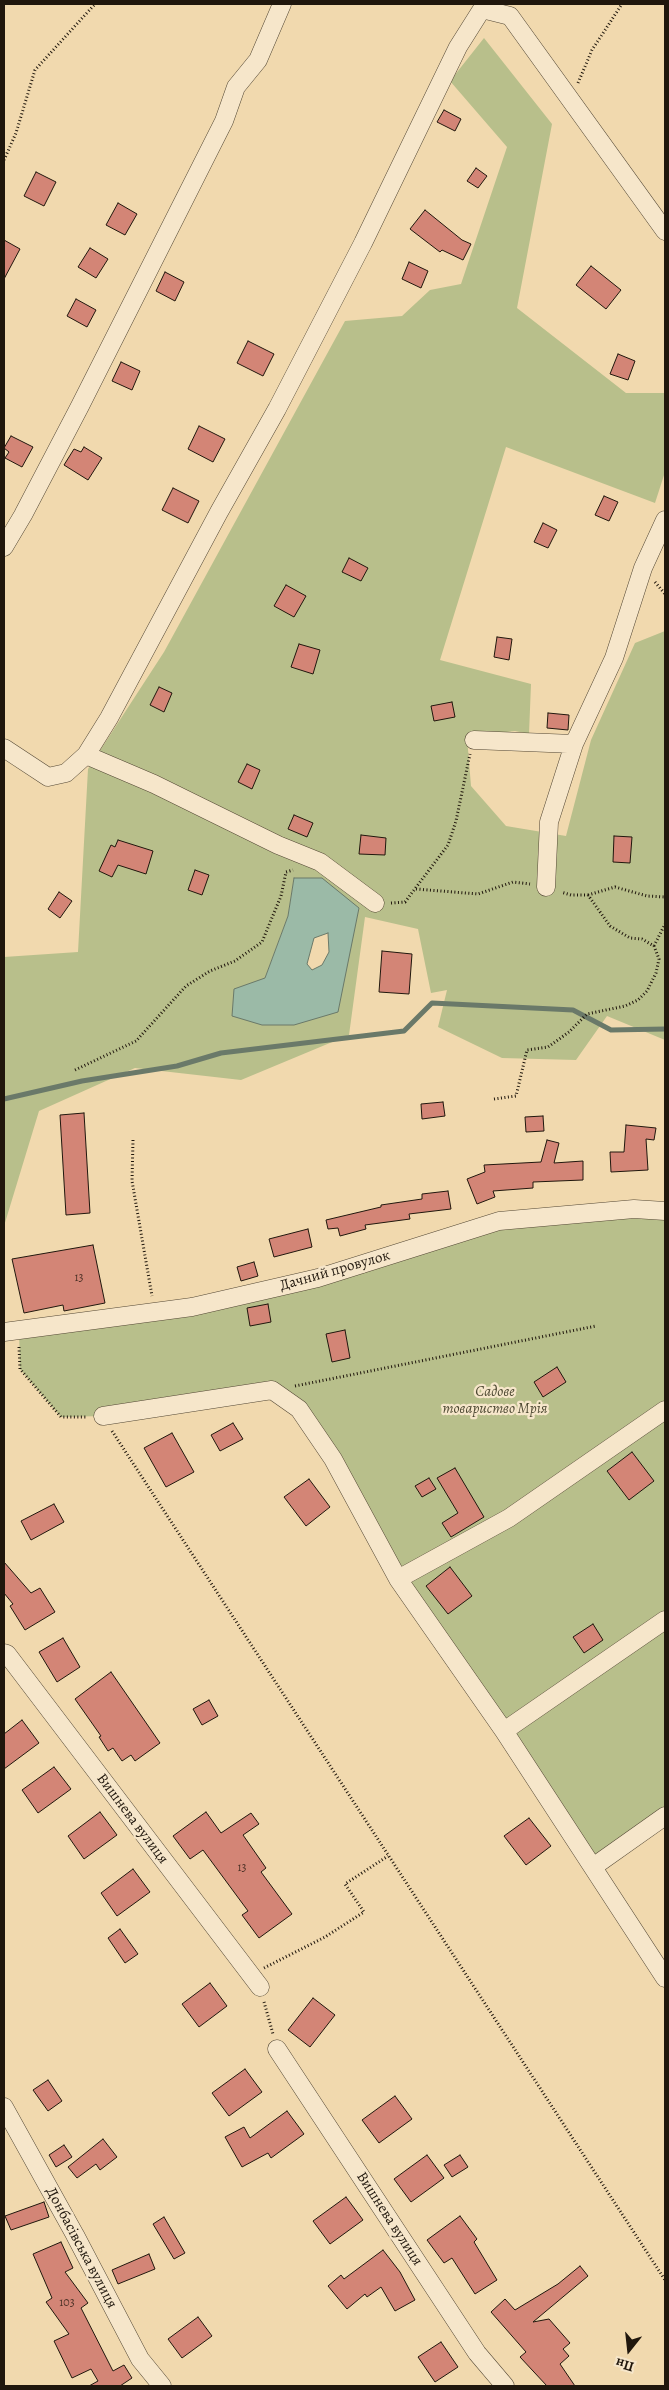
<!DOCTYPE html>
<meta charset="utf-8">
<style>
body{margin:0}
#map{position:relative;width:669px;height:2390px;overflow:hidden;background:#f1d9ae;font-family:Alegreya,serif}
canvas{display:block}
.frame{position:absolute;inset:0;border:5px solid #20170d;pointer-events:none}
.north{position:absolute;left:604px;top:2325px;width:50px;height:50px;-webkit-text-stroke:4px #f6e6ca;paint-order:stroke;rotate:196deg;font-size:14px;font-weight:700;line-height:20px;text-align:center;color:#20170d}
.north::after{content:'';display:block;margin:auto;width:18px;height:22px;background:#20170d;clip-path:polygon(50% 0,100% 100%,50% 72%,0 100%)}
</style>
<div id="map">
<canvas width="669" height="2390"></canvas>
<div class="frame"></div>
<div class="north">Пн</div>
</div>
<script>
const ctx = document.querySelector('canvas').getContext('2d');
ctx.lineJoin = 'round';
function paint(path, color) { ctx.fillStyle = color; ctx.fill(path, 'evenodd'); }
const poly = rows => new Path2D(rows.map(r => 'M' + r).join(''));
function trace(path, color, width, dash) { ctx.strokeStyle = color; ctx.lineWidth = width; ctx.lineCap = dash ? 'butt' : 'round'; ctx.setLineDash(dash || []); ctx.stroke(path); }
function drawText(font, color, halo, rows, align = 'center') {
  ctx.font = font + ' Alegreya,serif'; ctx.lineWidth = 4.5; ctx.setLineDash([]); ctx.textBaseline = 'middle'; ctx.strokeStyle = halo; ctx.fillStyle = color; for (const [text, x, y, turn = 0] of rows) {
    ctx.save(); ctx.translate(x, y); ctx.rotate((+turn || 0) * Math.PI / 180); ctx.textAlign = isNaN(turn) ? turn : align; if (halo) ctx.strokeText(text, 0, 0); ctx.fillText(text, 0, 0); ctx.restore();
  }
}
paint(poly([
 [484,38,552,124,517,308,626,393,665,393,665,472,655,503,506,447,440,660,531,684,529,734,515,731,467,737,471,786,506,826,566,836,591,740,635,643,665,631,665,1040,607,1016,576,1060,502,1058,438,1027,447,990,431,993,418,929,365,917,349,1035,241,1080,135,1068,39,1111,4,1226,4,957,78,952,88,769,164,652,345,321,402,316,430,290,461,284,507,147,450,81],
 [294,878,359,908,294,1025,265,978,288,916],
 [665,1211,665,1816,593,1867,333,1459,272,1390,103,1416,61,1417,20,1369,19,1329,192,1307,499,1221]
]), '#b8bf8b');
const water = poly([
 [294,878,322,878,359,908,338,1012,294,1025,262,1025,232,1016,234,989,265,978,288,916,294,878],
 [328,933,329,952,322,965,312,970,307,964,314,938,328,933]
]);
paint(water, '#9bbaa7');
trace(water, '#6a7969', 1);
trace(poly([
 [4,1099,82,1081,177,1066,221,1053,404,1031,432,1003,573,1010,611,1030,665,1029]
]), '#6a7969', 5);
const building = poly([
 [444,110,461,119,455,131,437,122,444,110],
 [476,168,487,176,478,188,467,181,476,168],
 [36,172,56,182,44,206,24,196,36,172],
 [118,203,137,214,125,235,106,225,118,203],
 [425,210,462,240,471,244,463,260,442,250,440,252,410,229,425,210],
 [4,240,20,249,4,279,4,240],
 [90,248,108,259,96,278,78,267,90,248],
 [409,262,428,271,421,288,402,279,409,262],
 [591,266,621,290,606,309,576,285,591,266],
 [165,272,184,282,175,301,156,291,165,272],
 [76,299,96,310,87,327,67,316,76,299],
 [248,341,274,354,263,376,237,363,248,341],
 [618,354,635,361,628,380,610,374,618,354],
 [121,362,140,371,132,390,112,381,121,362],
 [199,426,225,439,213,462,188,449,199,426],
 [11,436,33,447,22,467,5,458,9,452,4,448,11,436],
 [84,447,102,458,88,480,64,465,74,449,81,452,84,447],
 [173,488,199,501,188,523,162,510,173,488],
 [604,496,618,502,609,521,595,515,604,496],
 [543,523,557,530,548,548,534,542,543,523],
 [349,558,368,568,361,581,342,572,349,558],
 [286,585,306,596,294,617,274,606,286,585],
 [497,637,512,639,509,660,494,657,497,637],
 [299,644,320,650,313,674,291,667,299,644],
 [159,687,172,693,164,712,150,705,159,687],
 [452,702,455,717,434,721,431,706,452,702],
 [548,713,569,715,568,730,547,728,548,713],
 [247,764,260,770,252,789,238,782,247,764],
 [294,815,313,823,307,837,288,829,294,815],
 [361,835,386,838,385,855,359,854,361,835],
 [614,836,632,837,630,863,613,862,614,836],
 [118,840,153,851,146,874,118,865,112,877,99,871,111,845,115,847,118,840],
 [195,870,209,875,202,895,188,890,195,870],
 [59,892,72,901,60,918,48,909,59,892],
 [382,951,412,954,409,994,379,992,382,951],
 [443,1102,445,1116,422,1119,421,1104,443,1102],
 [84,1113,90,1213,66,1215,60,1115,84,1113],
 [543,1116,544,1131,526,1132,525,1117,543,1116],
 [626,1125,656,1128,654,1140,646,1139,648,1170,611,1172,610,1152,624,1152,626,1125],
 [547,1140,559,1143,554,1163,583,1161,583,1180,533,1182,533,1188,493,1191,495,1197,477,1204,467,1179,485,1172,484,1165,541,1162,547,1140],
 [448,1191,451,1209,409,1214,410,1219,365,1225,366,1229,340,1236,338,1228,328,1229,326,1220,381,1207,381,1205,422,1199,422,1194,448,1191],
 [308,1229,312,1247,274,1257,269,1239,308,1229],
 [93,1245,105,1303,64,1311,63,1305,24,1313,12,1259,93,1245],
 [254,1262,258,1276,241,1281,237,1267,254,1262],
 [268,1304,271,1322,250,1326,247,1308,268,1304],
 [345,1330,350,1358,332,1362,326,1334,345,1330],
 [557,1367,566,1382,543,1397,534,1382,557,1367],
 [233,1423,243,1439,220,1451,211,1435,233,1423],
 [172,1433,194,1472,166,1487,144,1448,172,1433],
 [632,1452,654,1481,629,1500,607,1471,632,1452],
 [455,1468,484,1517,451,1537,442,1523,458,1513,437,1478,455,1468],
 [429,1478,436,1489,422,1497,415,1486,429,1478],
 [309,1479,330,1507,306,1526,284,1497,309,1479],
 [54,1504,64,1522,31,1540,21,1521,54,1504],
 [4,1562,31,1593,40,1588,55,1612,25,1630,10,1606,13,1604,4,1593,4,1562],
 [450,1567,472,1596,448,1614,426,1586,450,1567],
 [593,1624,603,1640,584,1653,573,1637,593,1624],
 [63,1638,80,1667,57,1682,39,1652,63,1638],
 [111,1672,160,1743,135,1761,131,1755,122,1761,113,1748,108,1751,99,1737,101,1736,75,1699,111,1672],
 [209,1700,218,1716,202,1725,193,1709,209,1700],
 [22,1720,39,1743,4,1769,4,1734,22,1720],
 [54,1767,71,1789,38,1813,22,1790,54,1767],
 [100,1812,117,1835,84,1859,68,1836,100,1812],
 [206,1812,221,1833,251,1813,259,1824,243,1835,266,1868,261,1872,292,1914,259,1938,242,1915,248,1911,203,1850,190,1859,173,1836,206,1812],
 [529,1818,551,1846,526,1865,504,1836,529,1818],
 [133,1869,150,1892,117,1916,101,1893,133,1869],
 [120,1929,138,1954,125,1963,108,1938,120,1929],
 [210,1983,227,2006,199,2027,182,2004,210,1983],
 [313,1998,335,2015,310,2047,288,2030,313,1998],
 [245,2069,262,2092,229,2116,212,2093,245,2069],
 [48,2080,62,2101,48,2111,33,2090,48,2080],
 [395,2096,412,2119,379,2143,362,2120,395,2096],
 [287,2111,304,2134,271,2158,268,2153,242,2167,225,2137,244,2127,250,2138,287,2111],
 [103,2139,117,2157,100,2170,96,2164,77,2178,68,2167,103,2139],
 [64,2145,72,2157,56,2167,49,2155,64,2145],
 [427,2155,444,2178,411,2202,394,2179,427,2155],
 [460,2155,468,2167,452,2177,444,2165,460,2155],
 [346,2197,363,2220,330,2244,313,2221,346,2197],
 [44,2202,49,2217,11,2230,5,2216,44,2202],
 [460,2216,477,2239,474,2242,497,2280,475,2294,452,2258,444,2263,427,2240,460,2216],
 [164,2217,185,2253,174,2259,153,2224,164,2217],
 [61,2242,73,2268,65,2272,88,2303,81,2308,113,2371,124,2365,132,2378,120,2386,89,2386,98,2381,91,2369,72,2378,54,2341,69,2334,46,2302,52,2298,33,2254,61,2242],
 [383,2250,400,2272,415,2300,395,2311,381,2287,367,2297,365,2294,347,2309,328,2286,341,2275,344,2279,383,2250],
 [149,2254,155,2269,118,2284,112,2270,149,2254],
 [580,2266,588,2276,533,2322,549,2319,570,2343,563,2349,569,2356,560,2364,575,2386,547,2386,520,2357,526,2352,491,2312,505,2299,515,2310,558,2284,580,2266],
 [198,2317,212,2336,182,2358,168,2339,198,2317],
 [441,2342,458,2367,435,2382,418,2357,441,2342]
]);
paint(building, '#d38576');
trace(building, '#20170d', 1);
const minor = poly([
 [4,547,23,515,80,406,224,121,236,87,258,60,282,4],
 [474,740,574,744,614,658,643,568,665,520],
 [4,748,48,777,66,773,86,755,109,718,219,512,277,409,363,243,458,47,482,9,510,16,665,231],
 [86,755,154,784,278,845,320,862,375,903],
 [546,887,549,822,574,744],
 [4,1332,192,1307,318,1278,499,1221,634,1209,665,1211],
 [103,1416,272,1390,299,1409,333,1459,398,1579,504,1731,665,1978],
 [398,1579,509,1518,665,1410],
 [4,1653,7,1654,260,1987],
 [504,1731,665,1620],
 [593,1867,665,1816],
 [277,2049,477,2353,505,2386],
 [4,2107,75,2235,140,2359,162,2386]
]);
trace(minor, '#544835', 19);
trace(poly([
 [578,83,592,50,622,4],
 [4,160,16,133,35,70,95,4],
 [655,582,665,594],
 [416,889,478,894,513,882,530,884],
 [588,895,615,887,647,896,665,897],
 [391,903,405,902,448,845,456,821,470,754],
 [654,946,665,924],
 [75,1070,136,1041,186,986,210,971,235,961,262,942,281,896,286,872,293,870],
 [494,1099,516,1096,527,1050,548,1047,569,1032,587,1014,625,1006,638,1000,647,991,656,973,659,959,654,946,642,939,630,938,610,926,588,895,571,895,561,892],
 [133,1140,132,1181,152,1296],
 [19,1347,20,1369,61,1417,87,1417],
 [295,1386,596,1326],
 [112,1431,665,2280],
 [264,1968,325,1937,364,1912,345,1884,388,1856],
 [264,2002,273,2034]
]), '#20170d', 3, [1, 2.5]);
trace(minor, '#f6e6ca', 18);
drawText('12px', '#4d3227', null, [
 ["13",79,1278],
 ["13",242,1868],
 ["103",67,2303]
]);
drawText('15px', '#20170d', '#f6e6ca', [
 ["Дачний провулок",335,1271,-16],
 ["Вишнева вулиця",132,1819,53],
 ["Вишнева вулиця",389,2219,57],
 ["Донбасівська вулиця",81,2248,62]
]);
drawText('italic 15px', '#4e4933', '#f6e6ca', [
 ["Садове",495,1392],
 ["товариство Мрія",495,1409]
]);
</script>
